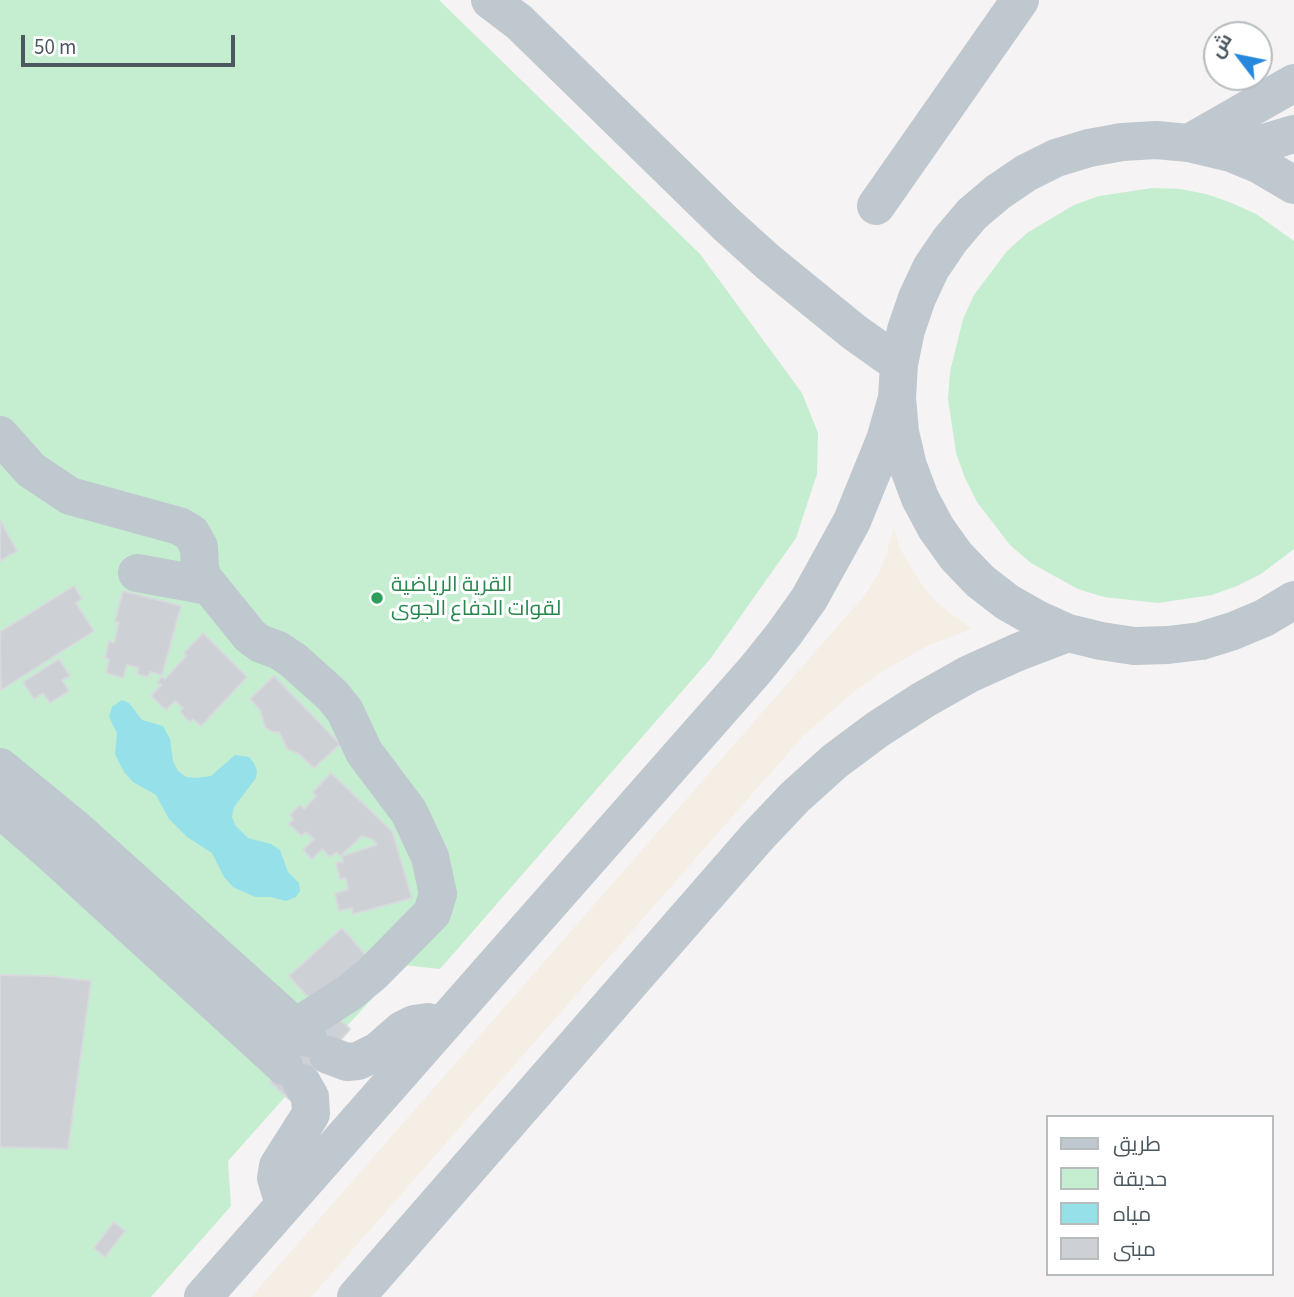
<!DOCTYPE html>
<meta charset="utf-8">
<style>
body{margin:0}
#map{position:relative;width:1294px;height:1297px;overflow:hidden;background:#f5f3f3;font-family:"Source Sans 3",Cairo,sans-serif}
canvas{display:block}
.legend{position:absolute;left:1046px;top:1115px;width:228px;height:161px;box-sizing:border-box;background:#fff;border:2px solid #b7bcbf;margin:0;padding:9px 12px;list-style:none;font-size:21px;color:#4b585f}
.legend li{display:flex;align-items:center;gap:14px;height:35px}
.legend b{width:35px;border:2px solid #b7bcbf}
.north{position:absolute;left:1203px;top:21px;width:70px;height:70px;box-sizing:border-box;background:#fff;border:2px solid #b7bcbf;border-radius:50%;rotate:302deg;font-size:19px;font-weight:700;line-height:28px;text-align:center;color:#4b585f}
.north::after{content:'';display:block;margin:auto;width:24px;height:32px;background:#2588dd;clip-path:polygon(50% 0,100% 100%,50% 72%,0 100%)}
.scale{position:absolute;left:21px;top:35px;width:214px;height:32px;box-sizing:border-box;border:4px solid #4b585f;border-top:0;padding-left:9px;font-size:21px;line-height:24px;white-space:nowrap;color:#4b585f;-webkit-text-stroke:5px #fff;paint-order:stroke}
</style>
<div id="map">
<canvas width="1294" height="1297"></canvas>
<ul class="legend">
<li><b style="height:9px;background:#bfc8ce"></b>طريق</li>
<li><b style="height:19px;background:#c5eed1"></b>حديقة</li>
<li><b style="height:19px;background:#95e0e9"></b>مياه</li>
<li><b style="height:19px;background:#cdd0d4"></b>مبنى</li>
</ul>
<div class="north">ش</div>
<div class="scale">50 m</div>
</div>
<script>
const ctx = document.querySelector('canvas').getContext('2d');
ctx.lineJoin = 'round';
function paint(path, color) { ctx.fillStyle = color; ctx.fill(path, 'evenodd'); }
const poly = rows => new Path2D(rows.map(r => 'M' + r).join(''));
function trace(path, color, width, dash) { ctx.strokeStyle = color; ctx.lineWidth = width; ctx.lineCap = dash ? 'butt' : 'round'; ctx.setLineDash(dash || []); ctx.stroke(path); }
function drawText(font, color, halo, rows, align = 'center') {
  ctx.font = font + ' "Source Sans 3",Cairo,sans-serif'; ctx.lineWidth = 6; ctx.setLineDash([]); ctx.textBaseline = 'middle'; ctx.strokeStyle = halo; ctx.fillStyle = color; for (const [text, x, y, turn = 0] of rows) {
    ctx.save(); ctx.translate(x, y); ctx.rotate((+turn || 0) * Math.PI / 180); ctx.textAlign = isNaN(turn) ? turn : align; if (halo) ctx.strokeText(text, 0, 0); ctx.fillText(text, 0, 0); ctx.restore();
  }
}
paint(poly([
 [0,0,439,0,700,254,802,393,818,433,817,474,796,538,711,658,440,969,403,965,347,1026,350,1029,289,1099,285,1097,228,1161,231,1206,151,1297,0,1297],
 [1152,188,1180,189,1206,194,1232,203,1256,214,1294,241,1294,549,1261,574,1237,586,1212,595,1158,603,1104,597,1078,589,1031,563,1010,545,977,502,965,478,956,453,948,399,950,372,963,319,974,295,1007,251,1027,233,1074,205,1099,196]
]), '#c5eed1');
paint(poly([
 [894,528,900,549,923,586,937,603,972,629,927,646,885,670,856,690,803,736,311,1297,251,1297,864,596,878,575,887,552]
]), '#f4eee5');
paint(poly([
 [122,700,129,703,142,720,163,726,170,739,173,761,178,771,186,777,197,778,211,776,235,755,249,757,254,763,257,770,256,778,234,807,232,817,235,825,248,838,271,844,280,850,288,872,299,883,300,891,296,897,286,901,271,897,255,897,233,887,224,877,212,853,187,837,169,819,156,795,133,782,124,772,115,754,117,733,109,717,112,707]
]), '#95e0e9');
const building = poly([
 [0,520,17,551,0,561,0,520],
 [74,586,82,599,76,603,94,631,1,690,0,632,74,586],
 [123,591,181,606,162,675,150,672,148,677,137,674,139,668,127,665,123,678,106,673,109,659,105,658,109,641,114,643,119,622,115,621,123,591],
 [203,633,247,677,201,726,193,719,190,722,180,712,183,708,175,701,166,710,151,696,161,685,157,682,162,677,165,679,186,656,184,653,203,633],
 [59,659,70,676,62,680,69,691,50,703,43,693,34,699,23,682,59,659],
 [274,676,340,744,314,768,299,754,287,749,279,732,272,732,265,727,260,710,250,699,274,676],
 [331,773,392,831,412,898,353,914,352,908,339,911,335,893,348,890,346,878,340,879,336,863,343,862,342,856,377,845,372,839,362,836,340,856,336,852,330,857,322,849,312,859,303,850,314,839,306,832,302,836,289,824,293,819,290,815,300,805,304,809,316,796,313,792,331,773],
 [342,928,368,958,315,1005,289,976,342,928],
 [0,975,48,976,91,981,68,1149,0,1147,0,975],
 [331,1012,350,1029,289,1099,270,1082,331,1012],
 [114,1222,125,1231,105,1257,94,1248,114,1222]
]);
paint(building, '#cdd0d4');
trace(building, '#d7dadd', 2);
trace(poly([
 [490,0,519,22,727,225,768,262,854,332,899,364],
 [1189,143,1294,83],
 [1231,153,1294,134],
 [1294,185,1260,165,1231,153,1189,143,1156,140,1122,142,1089,148,1056,158,1026,173,998,192,972,214,950,240,931,268,917,298,906,330,899,364,897,398,900,432,908,466,920,498,936,528,956,556,980,581,1007,602,1037,619,1068,633,1101,641,1134,646,1168,645,1201,641,1233,631,1264,618,1294,600],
 [876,206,1020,0],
 [0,435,31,470,70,496,179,526,191,533,199,547,200,568,203,578,250,636,261,644,278,650,293,660,332,695,345,711,364,752,409,812,430,857,438,894,432,913,373,973,349,993,310,1018,273,1054],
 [137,573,209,586],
 [0,767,77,830,308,1038],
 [0,809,50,852,284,1066],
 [328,1055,347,1062,358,1061,378,1051,402,1030,414,1024,428,1022,442,1025],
 [284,1204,276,1178,278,1166,311,1114,310,1097,302,1083],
 [203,1297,756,669,784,634,809,599,852,521,885,440,897,398],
 [356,1297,758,836,795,797,835,761,878,729,923,700,969,674,1018,652,1068,633]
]), '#bfc8ce', 38);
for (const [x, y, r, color] of [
 [377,598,7,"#2e9e5b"]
]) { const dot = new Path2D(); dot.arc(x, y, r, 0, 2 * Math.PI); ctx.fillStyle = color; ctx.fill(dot); trace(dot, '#fff', 2.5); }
drawText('21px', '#27864d', '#fff', [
 ["القرية الرياضية",391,586],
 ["لقوات الدفاع الجوى",391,610]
], 'left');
</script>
